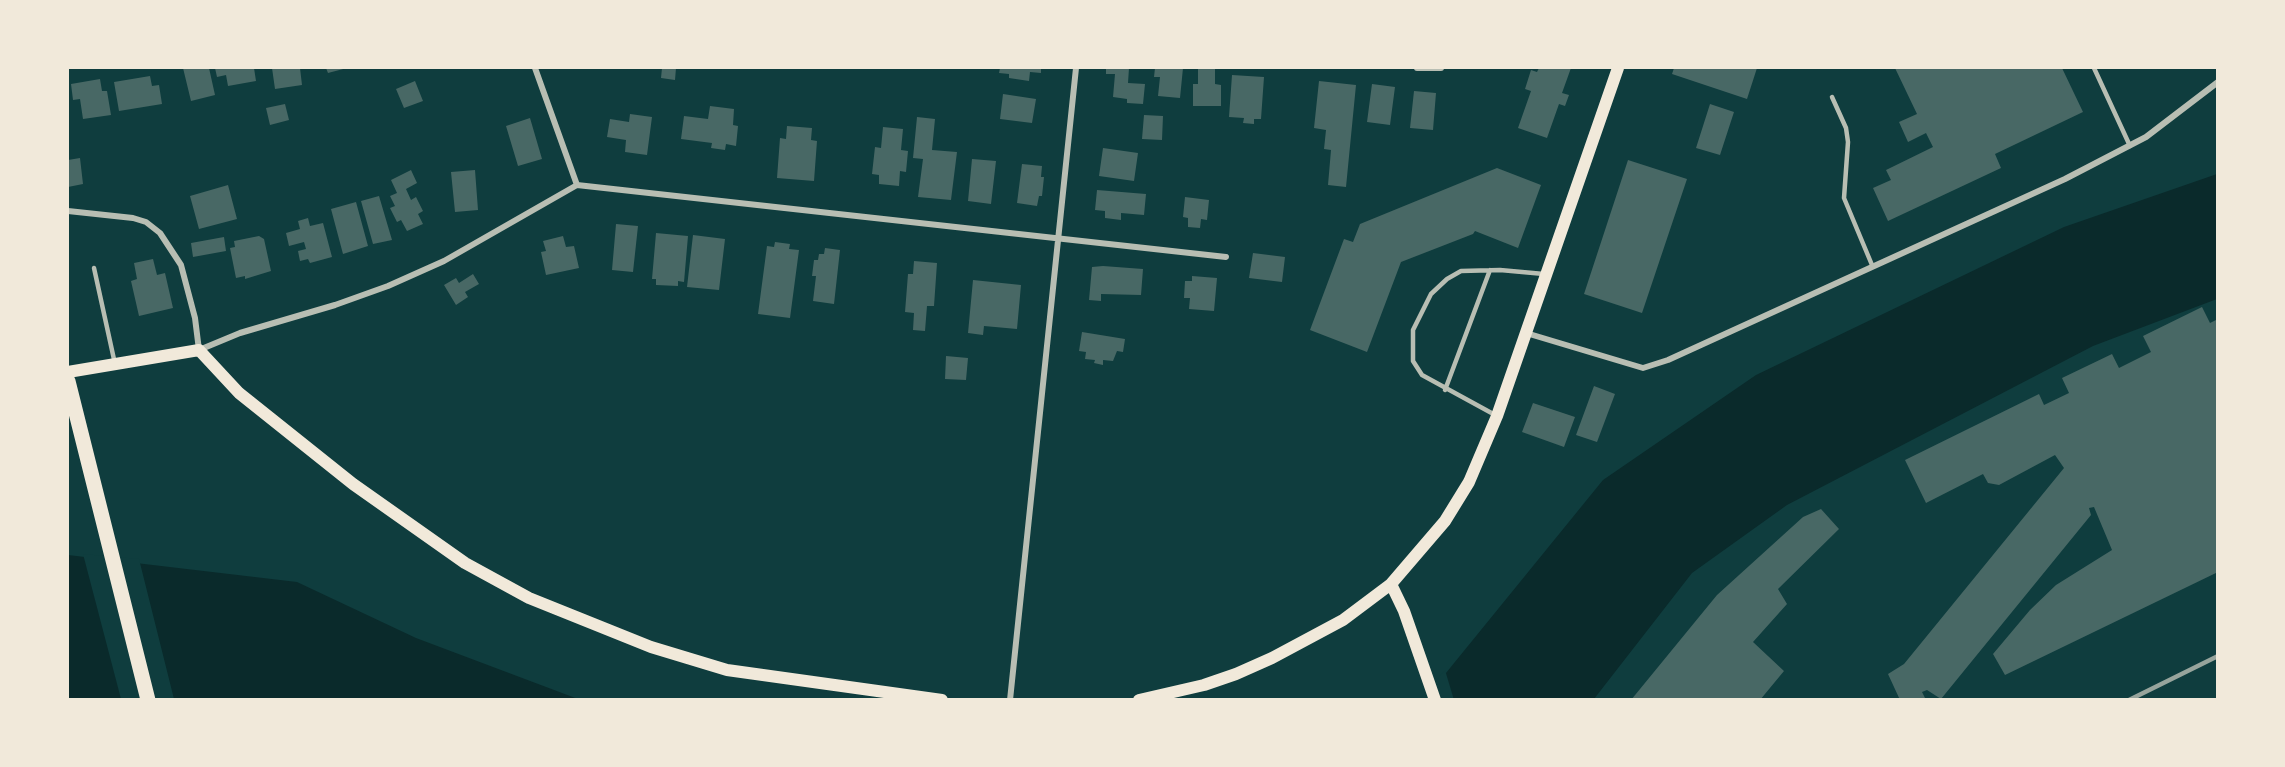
<!DOCTYPE html>
<style>
body{margin:0}
#map{position:relative;width:2285px;height:767px;overflow:hidden;background:#0f3d3e;font-family:"Noto Sans",sans-serif}
canvas{display:block}
.frame{position:absolute;inset:0;border:69px solid #f1e9da;pointer-events:none}
</style>
<div id="map">
<canvas width="2285" height="767"></canvas>
<div class="frame"></div>
</div>
<script>
const ctx = document.querySelector('canvas').getContext('2d');
ctx.lineJoin = 'round';
function paint(path, color) { ctx.fillStyle = color; ctx.fill(path, 'evenodd'); }
const poly = rows => new Path2D(rows.map(r => 'M' + r).join(''));
function trace(path, color, width, dash) { ctx.strokeStyle = color; ctx.lineWidth = width; ctx.lineCap = dash ? 'butt' : 'round'; ctx.setLineDash(dash || []); ctx.stroke(path); }
paint(poly([
 [2217,174,2217,299,2093,346,1787,505,1692,573,1594,699,1424,700,1603,480,1756,375,2064,227],
 [68,555,297,582,416,638,578,699,68,699]
]), '#0a2a2b');
paint(poly([
 [83,554,139,559,174,699,121,699],
 [1445,670,1454,700,1421,699,1421,698]
]), '#0f3d3e');
paint(poly([
 [183,68,209,68,215,95,191,101],
 [215,68,254,68,256,81,228,86,226,75,217,77],
 [272,68,300,68,302,85,275,89],
 [326,68,347,68,328,73],
 [662,68,676,68,675,80,661,78],
 [1000,68,1041,68,1041,73,1030,72,1029,81,1009,78,1009,74,999,73],
 [1106,68,1129,68,1128,83,1145,84,1143,104,1127,103,1127,99,1113,97,1115,74,1106,74],
 [1155,68,1183,68,1180,98,1158,96,1160,77,1154,77],
 [1198,68,1215,68,1215,84,1221,85,1221,106,1193,106,1193,84,1198,84],
 [1539,68,1571,68,1562,93,1569,95,1565,106,1559,104,1547,138,1518,128,1531,91,1525,89,1531,70,1537,72],
 [1674,68,1757,68,1747,99,1672,74],
 [1895,68,2062,68,2083,112,1995,154,2001,168,1888,221,1873,188,1891,180,1886,170,1933,147,1926,133,1908,142,1899,122,1917,114],
 [1232,75,1264,77,1261,119,1254,119,1254,124,1243,123,1244,118,1229,117],
 [150,76,152,86,159,85,162,104,119,111,114,82],
 [100,79,102,91,107,91,111,115,83,119,80,99,73,100,71,84],
 [415,81,423,101,404,108,396,89],
 [1319,81,1356,85,1346,187,1328,185,1331,150,1324,149,1326,130,1314,128],
 [1372,84,1395,87,1390,125,1367,122],
 [1414,91,1436,93,1433,130,1410,128],
 [1003,94,1036,99,1032,123,1000,119],
 [285,104,289,120,270,125,266,108],
 [1710,104,1734,112,1720,155,1696,148],
 [710,106,734,109,733,125,738,126,736,146,726,144,725,150,711,148,712,143,681,139,684,116,708,119],
 [630,114,652,117,647,155,625,152,626,140,607,137,610,119,629,122],
 [1144,115,1163,116,1162,140,1142,139],
 [917,117,935,119,932,150,957,152,951,200,918,197,923,159,913,158],
 [530,118,542,159,518,166,506,126],
 [787,126,812,128,811,140,817,141,814,181,777,178,780,138,786,139],
 [883,127,903,129,901,150,908,151,906,172,900,171,899,186,879,184,879,175,872,174,875,147,881,148],
 [1103,148,1138,153,1134,181,1099,176],
 [80,158,83,184,68,187,68,160],
 [972,159,996,161,991,204,968,201],
 [1628,160,1687,179,1642,313,1584,294],
 [1022,164,1042,166,1041,177,1044,177,1042,196,1039,196,1037,206,1017,203],
 [1497,168,1541,185,1518,248,1475,231,1473,234,1401,262,1367,352,1310,330,1344,239,1353,242,1360,224],
 [411,170,417,183,406,189,411,200,416,197,423,211,418,214,423,224,407,231,401,220,397,222,390,208,395,206,390,196,397,193,391,180],
 [475,170,478,210,455,212,451,172],
 [228,185,237,219,199,229,190,196],
 [1097,190,1146,194,1144,215,1121,213,1121,220,1105,218,1105,211,1095,210],
 [379,196,392,240,373,244,361,201],
 [1185,197,1209,200,1207,220,1201,219,1200,228,1188,227,1188,218,1183,217],
 [356,202,368,246,343,254,331,209],
 [308,218,310,226,323,223,332,257,310,263,308,259,300,261,298,251,306,249,304,242,289,246,286,233,300,229,298,221],
 [616,224,638,226,633,272,612,270],
 [656,233,688,236,684,282,678,281,678,286,656,285,656,279,652,279],
 [693,235,725,239,719,290,687,287],
 [259,236,264,239,271,271,245,279,245,276,236,278,230,248,235,247,234,241],
 [563,236,566,247,574,246,579,268,546,275,541,252,546,251,543,241],
 [224,237,226,251,193,257,191,243],
 [775,242,790,244,789,249,799,250,790,318,758,314,767,246,774,247],
 [825,248,840,250,834,304,813,301,816,276,812,276,814,260,818,260,819,254,824,254],
 [1253,253,1285,257,1282,282,1249,278],
 [153,259,157,275,165,273,173,308,139,316,131,281,137,279,134,263],
 [914,261,937,263,934,306,927,306,925,331,913,330,914,313,905,312,908,274,913,274],
 [1103,266,1143,269,1141,295,1101,294,1101,301,1089,300,1092,267],
 [473,274,479,284,465,292,468,297,456,305,444,285,456,278,459,283],
 [1192,276,1217,278,1214,311,1189,309,1190,298,1184,298,1185,281,1192,281],
 [973,280,1021,285,1017,329,984,326,983,335,968,333],
 [2202,307,2210,323,2218,319,2218,572,2005,675,1993,654,2030,610,2056,585,2112,550,2094,507,2089,508,2091,515,1941,699,1927,690,1922,692,1926,700,1900,700,1888,674,1904,664,2064,468,2055,455,1999,485,1988,483,1983,474,1926,503,1905,460,2039,394,2044,405,2069,393,2062,378,2112,354,2119,368,2151,352,2143,336],
 [1082,332,1125,339,1123,352,1117,351,1113,361,1103,360,1103,365,1094,363,1095,360,1085,359,1086,352,1079,351],
 [946,356,968,358,966,380,945,379],
 [1594,386,1615,394,1597,442,1576,435],
 [1533,403,1575,417,1564,447,1522,432],
 [1821,509,1839,529,1778,589,1787,604,1753,642,1784,671,1760,700,1631,700,1717,595,1803,517]
]), '#486865');
trace(poly([
 [2094,68,2130,146],
 [1832,97,1846,128,1848,142,1844,198,1872,265],
 [94,268,115,364],
 [1445,390,1490,270],
 [1497,416,1422,375,1413,361,1413,330,1431,294,1447,279,1461,271,1500,270,1544,274]
]), '#b8beb3', 4.5);
trace(poly([
 [535,68,577,185],
 [1417,68,1441,68],
 [68,211,133,218,146,222,160,233,181,265,195,318,199,350,240,333,335,305,388,286,444,261,577,185,1226,257],
 [1526,333,1643,368,1668,360,2065,179,2146,137,2218,82],
 [1010,700,1076,68]
]), '#b8beb3', 6);
trace(poly([
 [68,372,199,350,239,393,353,484,465,563,529,598,651,647,727,670,942,700],
 [1391,584,1404,611,1435,700],
 [1139,700,1204,685,1236,674,1272,658,1343,620,1391,584,1445,521,1469,482,1497,416,1618,68]
]), '#f1e9da', 12);
trace(poly([
 [68,381,148,700]
]), '#f1e9da', 15);
trace(poly([
 [2129,700,2218,656]
]), '#97a49c', 4.5);
</script>
